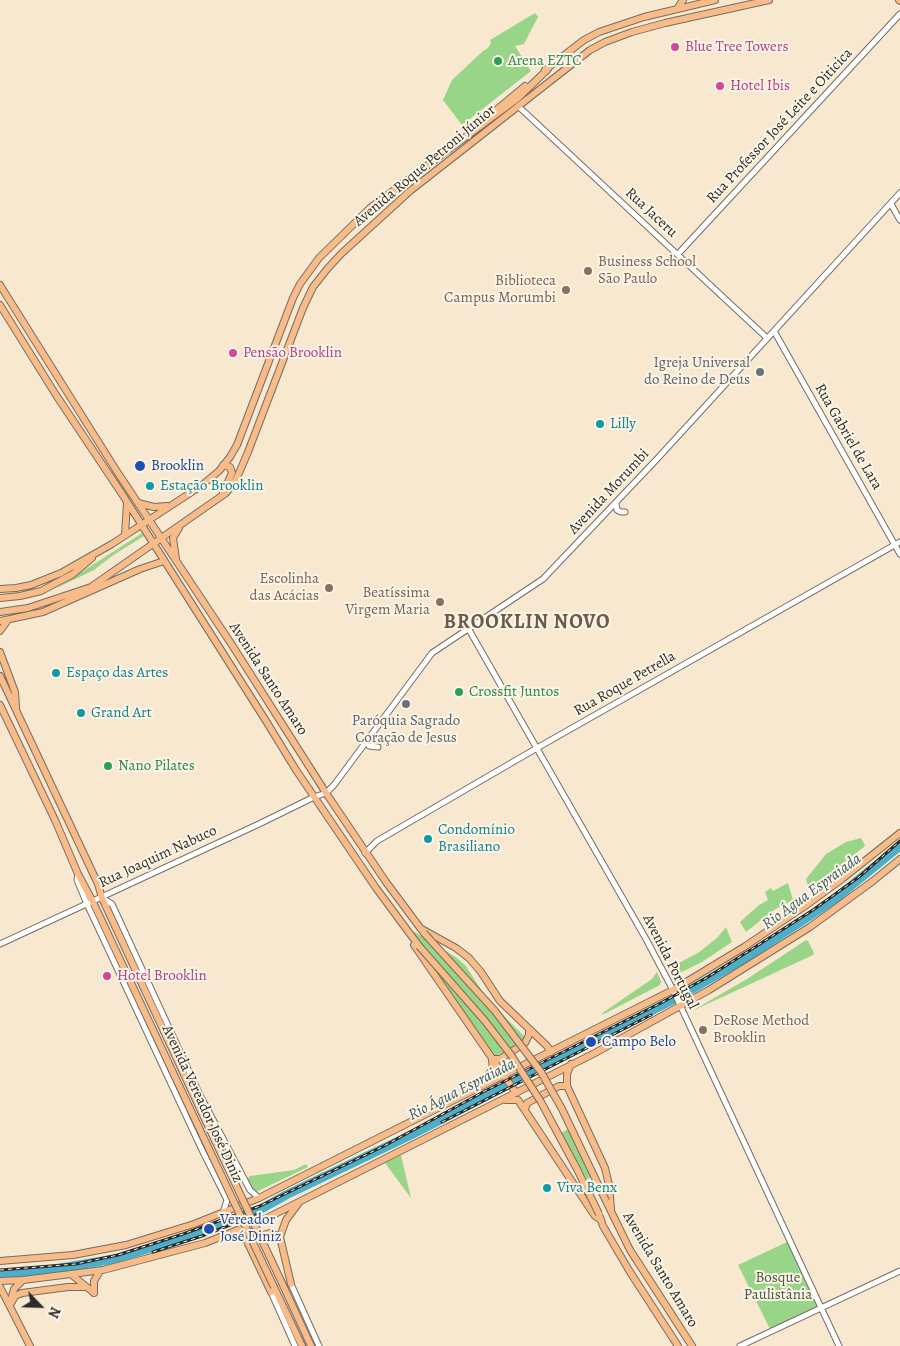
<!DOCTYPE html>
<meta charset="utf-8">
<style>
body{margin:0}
#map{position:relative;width:900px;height:1346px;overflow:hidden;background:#f8e8d0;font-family:Alegreya,serif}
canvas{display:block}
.north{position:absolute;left:15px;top:1281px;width:50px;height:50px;-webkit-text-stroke:4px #fcf5e5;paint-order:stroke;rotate:114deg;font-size:14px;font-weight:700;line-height:20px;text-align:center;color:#2b2b2b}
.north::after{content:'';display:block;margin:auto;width:18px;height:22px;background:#2b2b2b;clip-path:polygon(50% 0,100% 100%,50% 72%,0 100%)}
</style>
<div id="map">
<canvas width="900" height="1346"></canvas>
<div class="north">N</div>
</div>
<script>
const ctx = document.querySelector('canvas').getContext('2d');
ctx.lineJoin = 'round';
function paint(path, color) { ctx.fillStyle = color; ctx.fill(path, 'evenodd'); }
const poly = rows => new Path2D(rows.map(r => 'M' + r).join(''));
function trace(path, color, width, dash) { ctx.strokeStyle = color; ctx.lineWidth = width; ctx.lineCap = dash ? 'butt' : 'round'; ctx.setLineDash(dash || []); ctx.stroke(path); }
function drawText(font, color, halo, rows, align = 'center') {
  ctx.font = font + ' Alegreya,serif'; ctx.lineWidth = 4; ctx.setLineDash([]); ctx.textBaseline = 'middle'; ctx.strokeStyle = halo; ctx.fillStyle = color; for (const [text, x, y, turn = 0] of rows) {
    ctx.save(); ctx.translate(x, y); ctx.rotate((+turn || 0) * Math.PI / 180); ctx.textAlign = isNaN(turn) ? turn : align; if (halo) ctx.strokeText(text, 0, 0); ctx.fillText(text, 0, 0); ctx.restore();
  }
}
paint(poly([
 [535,13,538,17,524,44,515,46,531,71,462,125,443,100,452,80,483,51,488,48,491,43,490,40],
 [142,533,144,536,112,556,94,570,57,588],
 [861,838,865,845,864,847,809,889,806,879,826,854,846,842],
 [788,883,793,900,774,910,746,932,740,922,759,905,768,900,765,892,771,888,773,891],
 [726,927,732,942,702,962,674,976,666,965,673,966,698,953,717,938],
 [410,929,457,958,465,965,488,1000,524,1036,525,1041,494,1057,411,937],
 [806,940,808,941,814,953,813,955,690,1012,747,979],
 [657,972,661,981,660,985,604,1014,601,1014,652,979],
 [568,1129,593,1176,587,1179,561,1133],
 [401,1155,411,1198,385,1163],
 [306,1164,308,1167,256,1192,251,1189,246,1180,250,1176,294,1170],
 [787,1242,817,1306,770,1329,738,1265]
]), '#99d589');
trace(poly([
 [0,1274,49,1270,114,1259,181,1239,261,1209,286,1195,413,1134,682,995,745,958,802,921,836,898,900,846]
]), '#4bafca', 9);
const minor = poly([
 [518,106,767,338],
 [891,204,900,220],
 [678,254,900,14],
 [774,331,900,554],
 [616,504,617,510,621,512,625,512],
 [468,628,646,939,673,990,839,1346],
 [367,740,369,746,378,747],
 [365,853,377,841,537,748,900,542],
 [78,874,77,880,87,904,202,1150,227,1200,223,1213],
 [102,898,112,904,200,1095,250,1190,259,1198],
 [0,944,259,824,314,797,326,793,334,785,432,653,543,579,657,459,900,193],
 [291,1284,319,1346],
 [273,1291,271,1292,295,1346],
 [740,1346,900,1271]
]);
const major = poly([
 [899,0,900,1],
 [677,9,683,0],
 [545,70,584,40,599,32,644,17,715,0],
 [489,116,525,86],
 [0,285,116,470,232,645,326,793,386,882,424,933],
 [0,305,56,395,124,497,266,721,296,770,376,888,419,946],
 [223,493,232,473,230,467,223,465],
 [138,503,154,507,167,506],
 [125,535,127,503],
 [176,559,173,538,179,528],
 [0,589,16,588,31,585,61,573,112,544,201,486,219,471,230,457,237,445,293,298,300,284,319,258,370,208,518,98,548,69],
 [0,598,20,596,41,591,73,574,92,558],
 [0,612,28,608,91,587,226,493,236,480,248,452,303,308,313,287,328,268,342,253,410,191,590,50,605,42,632,32,665,23,769,0],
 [0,621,43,612,140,569,164,561],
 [0,631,8,620],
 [0,652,15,692,16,707],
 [0,676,98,884,102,898,201,1111],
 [0,705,55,820,78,874,93,902,193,1115],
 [420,928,456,948,469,958,481,972,500,1001,547,1046,551,1052],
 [414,945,516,1093],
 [492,1059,500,1059,525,1043,529,1035,529,1029],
 [571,1064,567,1074,567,1086,605,1168,609,1185,611,1209],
 [480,1085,493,1069,492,1060],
 [506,1100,518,1100,577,1189,595,1216,601,1220],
 [525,1109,527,1103,559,1086,567,1086],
 [606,1201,630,1250,692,1346],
 [600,1217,603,1226,630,1272,678,1346],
 [240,1230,244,1235,271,1292],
 [248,1241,251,1238,270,1233,280,1237],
 [0,1261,73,1255,126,1245,194,1224,259,1198,673,990,744,947,805,906,842,879,900,833],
 [72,1275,94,1293],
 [0,1281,23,1280,103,1270,205,1243,265,1219,593,1054,709,990,810,927,873,881,900,859],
 [282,1283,311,1346],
 [291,1284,280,1237,286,1220,298,1204],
 [0,1287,30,1346],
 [274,1287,302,1346],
 [94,1293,94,1281,100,1271],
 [10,1303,14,1289,23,1280],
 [10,1305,15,1296,22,1293,68,1287,86,1287]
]);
trace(minor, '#736d65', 7);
trace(major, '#736d65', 8);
trace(minor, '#fff', 5);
trace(major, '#f9bc89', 6);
const rail = poly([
 [442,1122,651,1015],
 [153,1252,202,1236,258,1214],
 [0,1270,76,1264,118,1255,183,1234,260,1206,384,1146,485,1091,661,1003,708,977,813,910,859,877,900,841]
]);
trace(rail, '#2b2b2b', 3);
trace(rail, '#fcf5e5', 1, [4]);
const majorBridge = poly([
 [424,933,495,1011,541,1072,562,1109,606,1201],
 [419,946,485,1021,511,1055,541,1102,578,1171,599,1214],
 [201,1111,282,1283],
 [193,1115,274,1287]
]);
trace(majorBridge, '#736d65', 8, []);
trace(majorBridge, '#f9bc89', 6);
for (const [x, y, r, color] of [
 [675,47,5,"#d1479c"],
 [498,61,5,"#2e9e5b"],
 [720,86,5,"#d1479c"],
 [588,271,5,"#8d6e63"],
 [566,290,5,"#8d6e63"],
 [233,353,5,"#d1479c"],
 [760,372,5,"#6b7280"],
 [600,424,5,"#0f9aa8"],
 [140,466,6,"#1a4fb4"],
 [150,486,5,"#0f9aa8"],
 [329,588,5,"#8d6e63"],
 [440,602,5,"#8d6e63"],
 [56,673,5,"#0f9aa8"],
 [459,692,5,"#2e9e5b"],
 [406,704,5,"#6b7280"],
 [81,713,5,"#0f9aa8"],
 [108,766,5,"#2e9e5b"],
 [428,839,5,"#0f9aa8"],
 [107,976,5,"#d1479c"],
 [703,1030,5,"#8d6e63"],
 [591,1042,6,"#1a4fb4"],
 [547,1188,5,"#0f9aa8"],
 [209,1229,6,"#1a4fb4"]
]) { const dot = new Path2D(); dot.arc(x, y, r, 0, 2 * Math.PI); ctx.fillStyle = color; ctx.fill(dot); trace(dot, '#fcf5e5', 2); }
drawText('15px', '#b23c85', '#fcf5e5', [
 ["Blue Tree Towers",685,47],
 ["Hotel Ibis",730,86],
 ["Pensão Brooklin",243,353],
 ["Hotel Brooklin",117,976]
], 'left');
drawText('15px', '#27864d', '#fcf5e5', [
 ["Arena EZTC",508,61],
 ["Crossfit Juntos",469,692],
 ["Nano Pilates",118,766]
], 'left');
drawText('15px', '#2b2b2b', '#fcf5e5', [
 ["Rua Professor José Leite e Oiticica",780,126,-47],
 ["Avenida Roque Petroni Júnior",425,166,-40],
 ["Rua Jaceru",651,213,43],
 ["Rua Gabriel de Lara",848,437,60],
 ["Avenida Morumbi",609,492,-47],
 ["Avenida Santo Amaro",268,679,57],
 ["Rua Roque Petrella",625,684,-30],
 ["Rua Joaquim Nabuco",158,857,-25],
 ["Avenida Portugal",670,962,63],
 ["Avenida Vereador José Diniz",202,1104,65],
 ["Avenida Santo Amaro",660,1270,59]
]);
drawText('15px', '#785e54', '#fcf5e5', [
 ["Business School",598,262,"left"],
 ["São Paulo",598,279,"left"],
 ["Biblioteca",556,281],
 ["Campus Morumbi",556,298],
 ["Escolinha",319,579],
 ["das Acácias",319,596],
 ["Beatíssima",430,593],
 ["Virgem Maria",430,610],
 ["DeRose Method",713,1021,"left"],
 ["Brooklin",713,1038,"left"]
], 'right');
drawText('15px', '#5b616d', '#fcf5e5', [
 ["Igreja Universal",750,363],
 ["do Reino de Deus",750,380],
 ["Paróquia Sagrado",406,721,"center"],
 ["Coração de Jesus",406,738,"center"]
], 'right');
drawText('15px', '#0d838f', '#fcf5e5', [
 ["Lilly",610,424],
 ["Estação Brooklin",160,486],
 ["Espaço das Artes",66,673],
 ["Grand Art",91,713],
 ["Condomínio",438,830],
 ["Brasiliano",438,847],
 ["Viva Benx",557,1188]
], 'left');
drawText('15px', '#164399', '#fcf5e5', [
 ["Brooklin",151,466],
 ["Campo Belo",602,1042],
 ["Vereador",220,1220],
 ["José Diniz",220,1237]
], 'left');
drawText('15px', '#465642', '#fcf5e5', [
 ["Bosque",778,1278],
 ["Paulistânia",778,1295]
]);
drawText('italic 16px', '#365963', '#fcf5e5', [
 ["Rio Água Espraiada",812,892,-36],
 ["Rio Água Espraiada",462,1090,-27]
]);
ctx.letterSpacing = '1px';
drawText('bold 20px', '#6a5b4d', '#fcf5e5', [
 ["BROOKLIN NOVO",527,623]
]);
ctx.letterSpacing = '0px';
</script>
